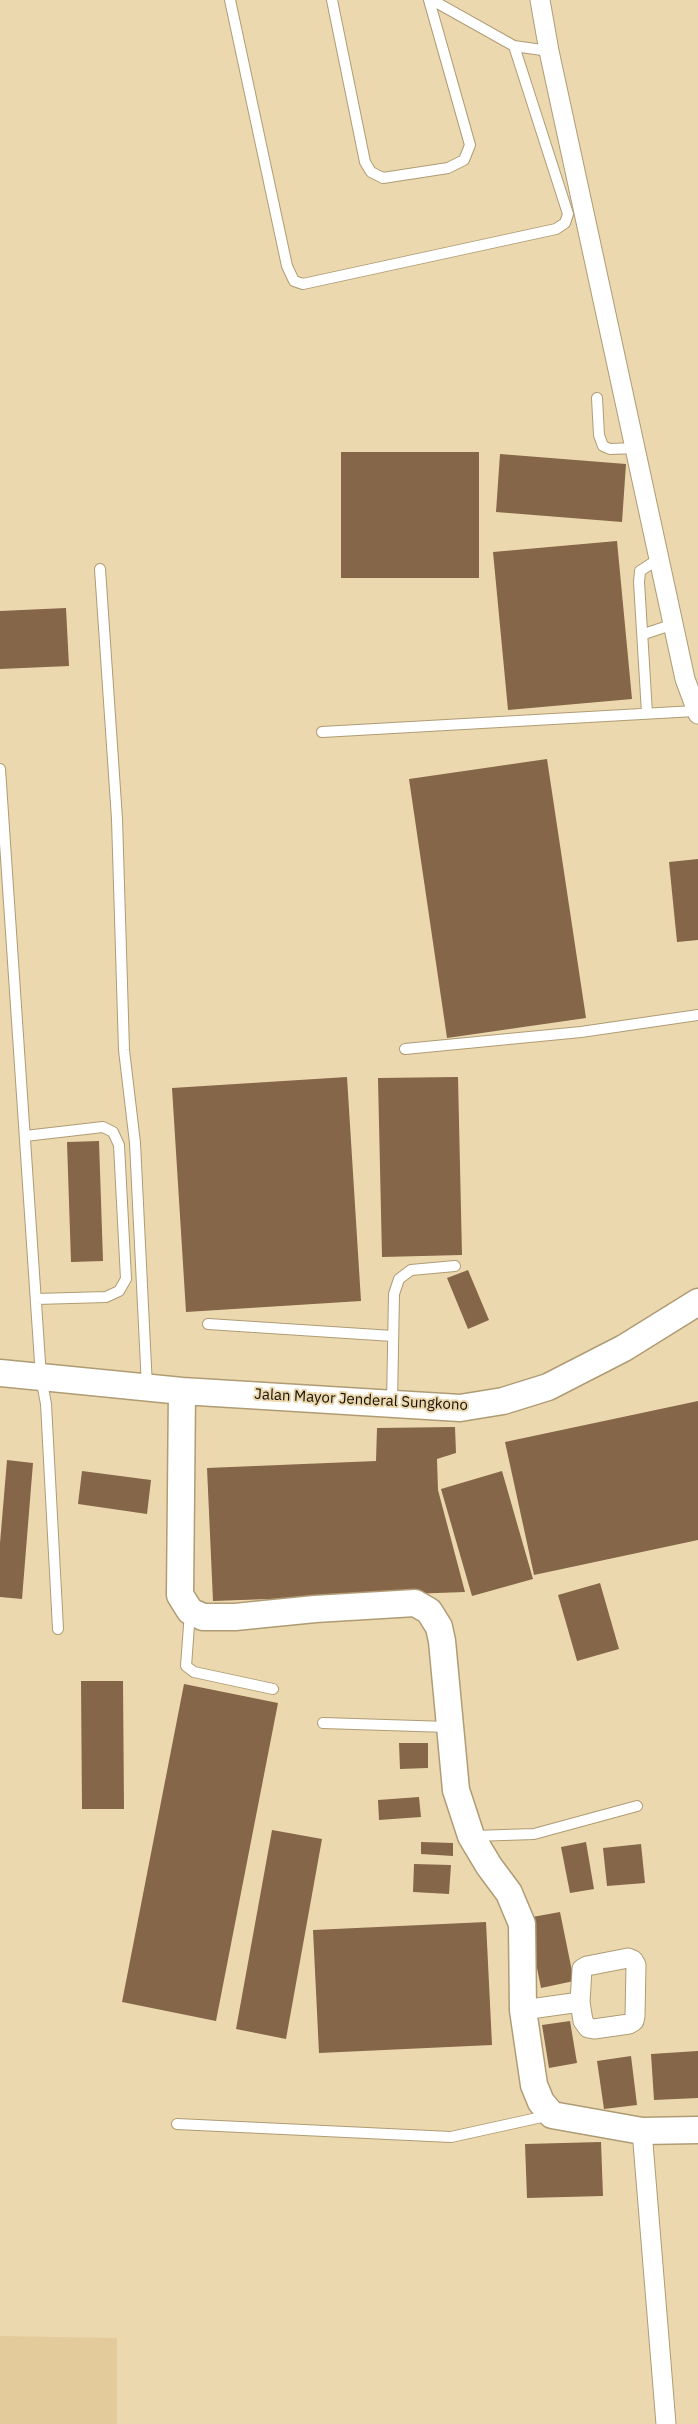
<!DOCTYPE html>
<style>
body{margin:0}
canvas{display:block;background:#ecd8ae}
</style>
<canvas width="698" height="2424"></canvas>
<script>
const ctx = document.querySelector('canvas').getContext('2d');
ctx.lineJoin = 'round';
function paint(path, color) { ctx.fillStyle = color; ctx.fill(path, 'evenodd'); }
const poly = rows => new Path2D(rows.map(r => 'M' + r).join(''));
function trace(path, color, width, dash) { ctx.strokeStyle = color; ctx.lineWidth = width; ctx.lineCap = dash ? 'butt' : 'round'; ctx.setLineDash(dash || []); ctx.stroke(path); }
function drawText(font, color, halo, rows, align = 'center') {
  ctx.font = font + ' "IBM Plex Sans",sans-serif'; ctx.lineWidth = 4; ctx.setLineDash([]); ctx.textBaseline = 'middle'; ctx.strokeStyle = halo; ctx.fillStyle = color; for (const [text, x, y, turn = 0] of rows) {
    ctx.save(); ctx.translate(x, y); ctx.rotate((+turn || 0) * Math.PI / 180); ctx.textAlign = isNaN(turn) ? turn : align; if (halo) ctx.strokeText(text, 0, 0); ctx.fillText(text, 0, 0); ctx.restore();
  }
}
paint(poly([
 [0,2336,117,2338,117,2424,0,2424]
]), '#e4cb9c');
paint(poly([
 [341,452,479,452,479,578,341,578],
 [500,454,626,464,622,522,496,512],
 [617,541,632,699,508,710,493,552],
 [66,608,69,666,0,669,0,611],
 [547,759,586,1018,447,1038,409,779],
 [698,859,698,940,677,942,669,862],
 [347,1077,361,1301,186,1312,172,1088],
 [458,1077,462,1255,382,1257,378,1078],
 [99,1141,103,1261,71,1262,67,1142],
 [468,1270,489,1320,468,1329,447,1278],
 [698,1401,698,1540,534,1575,505,1442],
 [455,1427,456,1453,437,1459,438,1490,465,1592,213,1601,207,1468,376,1461,377,1428],
 [7,1460,33,1463,22,1599,0,1597,0,1543],
 [82,1471,151,1480,147,1514,78,1504],
 [502,1471,533,1579,472,1596,441,1489],
 [600,1583,619,1649,577,1661,558,1595],
 [81,1681,123,1681,124,1809,82,1809],
 [184,1684,278,1703,216,2021,122,2002],
 [399,1743,428,1743,428,1768,400,1769],
 [419,1797,421,1817,379,1820,378,1800],
 [272,1830,322,1839,286,2039,236,2029],
 [421,1842,453,1843,453,1856,421,1854],
 [586,1842,594,1889,570,1893,561,1847],
 [641,1844,645,1883,607,1886,603,1848],
 [414,1864,451,1865,449,1894,413,1892],
 [560,1912,574,1981,541,1988,527,1918],
 [486,1922,492,2045,319,2053,313,1930],
 [570,2021,577,2063,549,2068,542,2025],
 [698,2051,698,2098,654,2100,651,2054],
 [631,2056,637,2105,604,2109,597,2061],
 [601,2142,603,2196,527,2198,525,2144]
]), '#856648');
const lane = poly([
 [230,0,287,266,294,281,303,284,556,229,565,223,568,214,514,46],
 [332,0,365,162,371,172,383,178,448,168,464,160,470,145,429,0],
 [432,0,514,46,549,51],
 [597,398,599,435,603,446,610,449,637,448],
 [100,569,117,819,124,1050,135,1143,147,1387],
 [644,634,674,624],
 [647,713,639,582,640,571,660,558],
 [322,732,695,711],
 [0,769,41,1377,46,1404,58,1629],
 [405,1049,581,1032,698,1015],
 [25,1136,103,1127,113,1132,119,1145,126,1279,119,1291,106,1297,36,1299],
 [208,1324,393,1336],
 [392,1403,394,1294,399,1279,411,1270,455,1266],
 [190,1612,186,1666,194,1672,273,1689],
 [323,1723,448,1727],
 [474,1836,534,1834,637,1806],
 [177,2124,451,2137,551,2115]
]);
const street = poly([
 [540,0,549,51,685,679,698,714],
 [523,2010,580,2002,583,2021,588,2028,594,2029,629,2024,634,2021,635,2016,636,1965,633,1960,628,1958,587,1966,582,1969,580,2002],
 [642,2131,666,2424]
]);
const secondary = poly([
 [0,1373,182,1391,460,1408,503,1401,548,1387,624,1348,698,1302],
 [182,1391,180,1595,190,1611,203,1617,235,1617,315,1609,415,1603,429,1611,439,1627,442,1641,456,1790,471,1836,489,1866,509,1893,522,1924,523,2010,534,2085,541,2102,552,2115,642,2131,698,2130]
]);
trace(lane, '#af9c74', 12);
trace(street, '#af9c74', 21);
trace(secondary, '#af9c74', 29);
trace(lane, '#fff', 10);
trace(street, '#fff', 19);
trace(secondary, '#fff', 26);
drawText('15px', '#150e02', '#ecd8ae', [
 ["Jalan Mayor Jenderal Sungkono",361,1400,3]
]);
</script>
